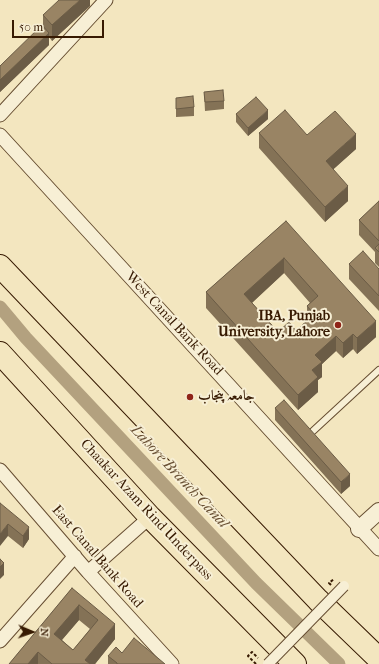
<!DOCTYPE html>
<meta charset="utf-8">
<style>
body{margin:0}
#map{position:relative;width:379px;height:664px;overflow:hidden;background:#f3e6bf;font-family:"IM FELL French Canon",serif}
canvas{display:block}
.north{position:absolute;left:12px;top:612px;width:40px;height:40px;-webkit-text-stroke:3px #f7efd5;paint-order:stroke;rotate:92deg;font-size:11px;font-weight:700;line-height:16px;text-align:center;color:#371a02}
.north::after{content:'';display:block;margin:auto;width:14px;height:18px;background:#371a02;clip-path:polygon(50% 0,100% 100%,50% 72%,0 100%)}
.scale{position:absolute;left:12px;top:20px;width:92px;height:18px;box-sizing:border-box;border:2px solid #371a02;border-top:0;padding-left:5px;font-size:12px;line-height:14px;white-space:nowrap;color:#371a02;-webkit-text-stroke:3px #f7efd5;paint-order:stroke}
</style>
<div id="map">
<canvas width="379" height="664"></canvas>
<div class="north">N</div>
<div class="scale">50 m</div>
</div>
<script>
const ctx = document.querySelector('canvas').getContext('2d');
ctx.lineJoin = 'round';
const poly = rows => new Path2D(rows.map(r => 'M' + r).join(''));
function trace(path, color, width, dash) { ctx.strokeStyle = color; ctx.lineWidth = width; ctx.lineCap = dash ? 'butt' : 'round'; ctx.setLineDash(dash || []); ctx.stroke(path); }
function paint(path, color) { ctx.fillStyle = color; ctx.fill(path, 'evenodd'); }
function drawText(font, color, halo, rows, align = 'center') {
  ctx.font = font + ' "IM FELL French Canon",Amiri,serif'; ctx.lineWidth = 4; ctx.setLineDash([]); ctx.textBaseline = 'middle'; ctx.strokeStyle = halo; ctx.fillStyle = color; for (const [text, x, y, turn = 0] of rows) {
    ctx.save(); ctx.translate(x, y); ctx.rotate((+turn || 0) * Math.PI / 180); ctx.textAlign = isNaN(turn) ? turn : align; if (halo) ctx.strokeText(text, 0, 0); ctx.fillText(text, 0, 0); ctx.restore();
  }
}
trace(poly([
 [0,307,26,338,256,583,339,664]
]), '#b3a17f', 13);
const service = poly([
 [313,431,379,370]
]);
const minor = poly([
 [0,115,106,0],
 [0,135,379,549],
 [0,470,88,572,172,664],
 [88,572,150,517],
 [0,641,75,556]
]);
const tertiary = poly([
 [359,529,379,511]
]);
const trunk = poly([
 [0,266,318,600,379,659],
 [0,353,150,517,295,664]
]);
trace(service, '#664d31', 8);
trace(minor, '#664d31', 15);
trace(tertiary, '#664d31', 18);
trace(trunk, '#371a02', 24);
trace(poly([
 [331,585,329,583,334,579],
 [256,664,248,656,252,652,258,658]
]), '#371a02', 2, [3, 2]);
trace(service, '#f7efd5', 6);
trace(minor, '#f7efd5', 13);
trace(tertiary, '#f7efd5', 16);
trace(trunk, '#f3e6bf', 22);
const pedestrianBridge = poly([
 [268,664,344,586]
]);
trace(pedestrianBridge, '#664d31', 12, []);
trace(pedestrianBridge, '#f7efd5', 10);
paint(poly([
 [90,0,90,6,52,41,49,37,49,45,0,92,0,66,43,26,43,15],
 [204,92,224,101,224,109,205,111],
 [176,98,194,107,194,116,176,117],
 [236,114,268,119,248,136,236,122],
 [259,133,307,135,356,149,333,169,348,201,325,222,259,148],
 [379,201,379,267,375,263,375,252,359,235,359,220],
 [286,221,376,337,357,354,353,349,343,358,336,351,322,364,322,377,318,380,318,392,298,410,206,308,206,292],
 [284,273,310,303,307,306,307,321,296,331,278,332,252,303],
 [349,264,379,269,379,311,349,279],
 [275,408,350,486,341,494,275,420],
 [0,503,29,539,23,548,8,536],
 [72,588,115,639,95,664,9,664],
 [79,620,90,629,73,650,62,640],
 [122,653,165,664,108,664,108,656]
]), '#847256');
paint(poly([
 [80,0,90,0,90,6,52,41,52,25],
 [49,33,49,45,0,92,0,80],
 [268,110,268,119,248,136,248,128],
 [356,134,356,149,326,176,326,161],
 [348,186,348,201,325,222,325,207],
 [284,258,284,273,244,310,244,294],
 [376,321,376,337,357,354,357,338],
 [353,334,353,349,343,358,343,343],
 [336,336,336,351,322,364,322,377,318,380,318,392,298,410,298,395,312,370,315,355],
 [350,474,350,486,341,494,341,482],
 [8,524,8,536,0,546,0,534],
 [29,527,29,539,23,548,23,536],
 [4,563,4,575,0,579,0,567],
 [79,605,79,620,54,649,54,634],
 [115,624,115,639,95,664,85,664,85,660],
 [38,652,38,664,28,664]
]), '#6b5c46');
const building = poly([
 [59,0,80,0,52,25,43,15,59,0],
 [42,25,49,33,0,80,0,66,42,25],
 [223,90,224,101,205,102,204,92,223,90],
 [193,96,194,107,176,109,176,98,193,96],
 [256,97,268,110,248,128,236,114,256,97],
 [285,110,307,135,335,111,356,134,326,161,348,186,325,207,259,133,285,110],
 [379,201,379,241,359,220,379,201],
 [286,221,376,321,357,338,353,334,343,343,336,336,315,355,322,362,312,370,318,377,298,395,206,292,286,221],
 [284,258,318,296,307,306,314,314,296,331,289,322,278,332,244,294,284,258],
 [379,244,379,252,375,248,379,244],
 [363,251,379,269,379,296,349,264,363,251],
 [284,400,350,474,341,482,275,408,284,400],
 [0,503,29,527,23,536,8,524,0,534,0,503],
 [0,559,4,563,0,567,0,559],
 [72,588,115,624,85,660,90,664,52,664,38,652,28,664,9,664,72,588],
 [79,605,98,620,73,650,54,634,79,605],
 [134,638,165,664,117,664,117,663,108,656,116,647,122,653,134,638]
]);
paint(building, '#998464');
trace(building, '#6b5c46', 1);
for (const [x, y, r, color] of [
 [338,325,4,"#8f2418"],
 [190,397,4,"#8f2418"]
]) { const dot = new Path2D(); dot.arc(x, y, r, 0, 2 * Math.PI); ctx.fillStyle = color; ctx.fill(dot); trace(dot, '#f7efd5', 1.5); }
drawText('bold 14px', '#371a02', '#f7efd5', [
 ["IBA, Punjab",330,317],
 ["University, Lahore",330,333],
 ["جامعہ پنجاب",198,397,"left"]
], 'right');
drawText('14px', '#371a02', '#f7efd5', [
 ["West Canal Bank Road",174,324,47],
 ["Chaakar Azam Rind Underpass",146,510,47],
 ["East Canal Bank Road",97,557,49]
]);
drawText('italic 15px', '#695034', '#f7efd5', [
 ["Lahore Branch Canal",179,477,47]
]);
</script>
